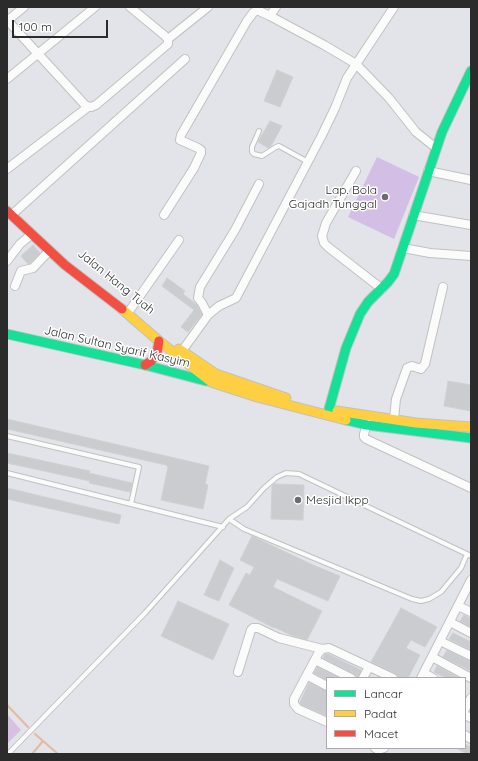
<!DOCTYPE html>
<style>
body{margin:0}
#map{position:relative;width:478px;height:761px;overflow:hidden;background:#e2e4e9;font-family:Quicksand,sans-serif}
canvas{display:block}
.frame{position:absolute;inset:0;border:8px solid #2b2b2b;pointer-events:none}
.legend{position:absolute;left:326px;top:677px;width:140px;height:72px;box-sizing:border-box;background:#fff;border:1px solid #aaa;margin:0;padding:5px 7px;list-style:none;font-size:12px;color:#2b2b2b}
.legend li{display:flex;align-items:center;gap:8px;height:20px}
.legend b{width:20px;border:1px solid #aaa}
.scale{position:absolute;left:12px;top:20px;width:96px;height:18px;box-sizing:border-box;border:2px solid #2b2b2b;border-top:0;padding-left:5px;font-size:12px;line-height:14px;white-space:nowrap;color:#2b2b2b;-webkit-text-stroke:3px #fff;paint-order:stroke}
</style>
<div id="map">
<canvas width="478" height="761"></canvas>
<div class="frame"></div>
<ul class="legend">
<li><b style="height:5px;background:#16e098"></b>Lancar</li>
<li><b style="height:5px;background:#ffcf43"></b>Padat</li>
<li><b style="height:5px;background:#f24e42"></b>Macet</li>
</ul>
<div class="scale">100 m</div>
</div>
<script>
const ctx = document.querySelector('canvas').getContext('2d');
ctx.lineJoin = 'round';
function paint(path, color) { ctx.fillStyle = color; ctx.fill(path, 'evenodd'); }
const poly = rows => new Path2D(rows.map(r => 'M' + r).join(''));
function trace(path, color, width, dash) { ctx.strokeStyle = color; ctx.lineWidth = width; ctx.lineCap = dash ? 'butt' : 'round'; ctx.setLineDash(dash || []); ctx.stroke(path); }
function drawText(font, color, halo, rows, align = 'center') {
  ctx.font = font + ' Quicksand,sans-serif'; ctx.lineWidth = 3; ctx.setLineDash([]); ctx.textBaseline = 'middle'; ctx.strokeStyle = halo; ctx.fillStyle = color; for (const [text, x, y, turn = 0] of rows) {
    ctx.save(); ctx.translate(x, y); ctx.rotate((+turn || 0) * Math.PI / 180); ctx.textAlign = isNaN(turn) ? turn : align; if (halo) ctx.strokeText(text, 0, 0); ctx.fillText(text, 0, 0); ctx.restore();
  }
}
paint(poly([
 [7,714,21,730,7,744]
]), '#d9bfe2');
paint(poly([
 [377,157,419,177,394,239,348,217]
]), '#d3bee5');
trace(poly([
 [7,705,28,727],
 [35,734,58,754],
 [32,754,43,741]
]), '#e3ba9d', 2);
const building = poly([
 [277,70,293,77,280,107,264,101,277,70],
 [270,121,282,126,271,146,268,148,258,142,270,121],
 [33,245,40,253,30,263,28,264,21,256,33,245],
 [167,278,185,291,183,294,196,304,202,314,188,332,181,327,194,310,162,286,167,278],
 [448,381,471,385,471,411,444,406,448,381],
 [7,419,209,466,205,484,208,485,203,509,161,500,168,467,166,465,7,429,7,419],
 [7,453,90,471,89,473,132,483,130,492,89,483,90,481,7,463,7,453],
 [274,484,304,485,303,520,271,519,272,486,274,484],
 [7,488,121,515,119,524,7,499,7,488],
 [252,536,313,565,340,576,328,601,277,579,273,587,322,611,307,640,293,636,274,627,274,628,229,605,246,573,250,575,254,567,240,560,252,536],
 [220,560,234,568,219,601,204,595,220,560],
 [178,601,229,624,213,660,161,636,178,601],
 [401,608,437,627,425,647,411,640,406,648,420,655,408,678,398,678,395,673,371,662,401,608],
 [464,615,471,619,471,627,460,621,464,615],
 [453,633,471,642,471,650,449,639,453,633],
 [447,650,471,662,471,671,443,657,447,650],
 [325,654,328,654,361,670,358,678,353,673,323,658,325,654],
 [437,666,459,678,446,678,434,672,437,666],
 [317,667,339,678,327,678,327,680,314,673,317,667],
 [309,683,327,691,327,716,301,705,300,702,309,683],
 [465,744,471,747,471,754,467,754,456,748,465,748,465,744]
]);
paint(building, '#cbccd0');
trace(building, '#ced0d4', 1);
const lane = poly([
 [259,131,252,147,252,152,254,154,262,156,276,147,279,146,308,162],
 [7,436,139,467,131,504],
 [7,473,223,527],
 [229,519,244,529,412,599,421,601,429,599,441,592,461,568,467,554],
 [8,754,145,613,229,519,247,507,264,488,277,477,286,473,299,474,471,556]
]);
const street = poly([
 [270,16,276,7],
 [7,20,86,106,91,107,96,105,168,44,168,39,164,35,130,7],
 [7,21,24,7],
 [168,39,208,7],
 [7,79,95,7],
 [7,169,88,107],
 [356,171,326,223,322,236,324,243,328,247,382,289],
 [428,171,471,180],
 [16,211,185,59],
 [164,215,194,168,201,153,201,150,198,148,180,140,181,135,247,21,253,13,257,10,270,16,324,45,356,64,389,98,416,132,436,148],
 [413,215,471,225],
 [403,248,430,253,471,256],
 [7,261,20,244,32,234],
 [15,286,21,271,33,268,49,251],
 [130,310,179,240],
 [208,315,202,303,198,298,200,287,235,230,259,184],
 [182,351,208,315,219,306,236,298,321,137,335,108,347,78,394,7],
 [394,419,396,399,407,368,412,366,421,369,425,364,443,287],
 [368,421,364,434,364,437,366,439,471,488],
 [458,606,471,612],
 [450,622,471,633],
 [440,641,471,656],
 [432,657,471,678],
 [315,660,351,678],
 [238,672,251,630,253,628,258,628,279,638,322,649],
 [424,673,433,678],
 [308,676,327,686],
 [363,678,369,667],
 [421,678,471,580],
 [465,709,471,698],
 [465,715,471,718],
 [327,722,298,709,294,704,294,699,318,654,322,649,329,648,393,678],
 [465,735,471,739],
 [375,748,378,750,384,748]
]);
const fast = poly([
 [7,334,145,365,206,381],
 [329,409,346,348,360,314,368,302,388,282,394,274,442,132,471,71],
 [346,420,367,425,471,438]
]);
const slow = poly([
 [122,309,159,341,211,382,257,397,346,420],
 [179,349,216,374,286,398],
 [337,411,416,423,471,427]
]);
const jam = poly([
 [7,211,65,265,122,309],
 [145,365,151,361,157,353,159,341]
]);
trace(lane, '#c0c1c1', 6);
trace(street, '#c0c1c1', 10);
trace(fast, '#c0c1c1', 11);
trace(slow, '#c0c1c1', 11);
trace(jam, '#c0c1c1', 11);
trace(lane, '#fbfbfc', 4);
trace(street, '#fbfbfc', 8);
trace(fast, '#16e098', 9);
trace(slow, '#ffcf43', 9);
trace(jam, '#f24e42', 9);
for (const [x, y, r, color] of [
 [385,197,4,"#6b6c6e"],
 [298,500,4,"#6b6c6e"]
]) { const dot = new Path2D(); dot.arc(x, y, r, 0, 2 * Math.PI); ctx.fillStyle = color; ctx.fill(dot); trace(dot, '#fff', 1.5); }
drawText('12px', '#2b2b2b', '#fff', [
 ["Lap. Bola",377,190],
 ["Gajadh Tunggal",377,204],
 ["Mesjid Ikpp",306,500,"left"]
], 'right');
drawText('12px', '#2b2b2b', '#fff', [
 ["Jalan Hang Tuah",116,282,39],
 ["Jalan Sultan Syarif Kasyim",117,347,13]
]);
</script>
